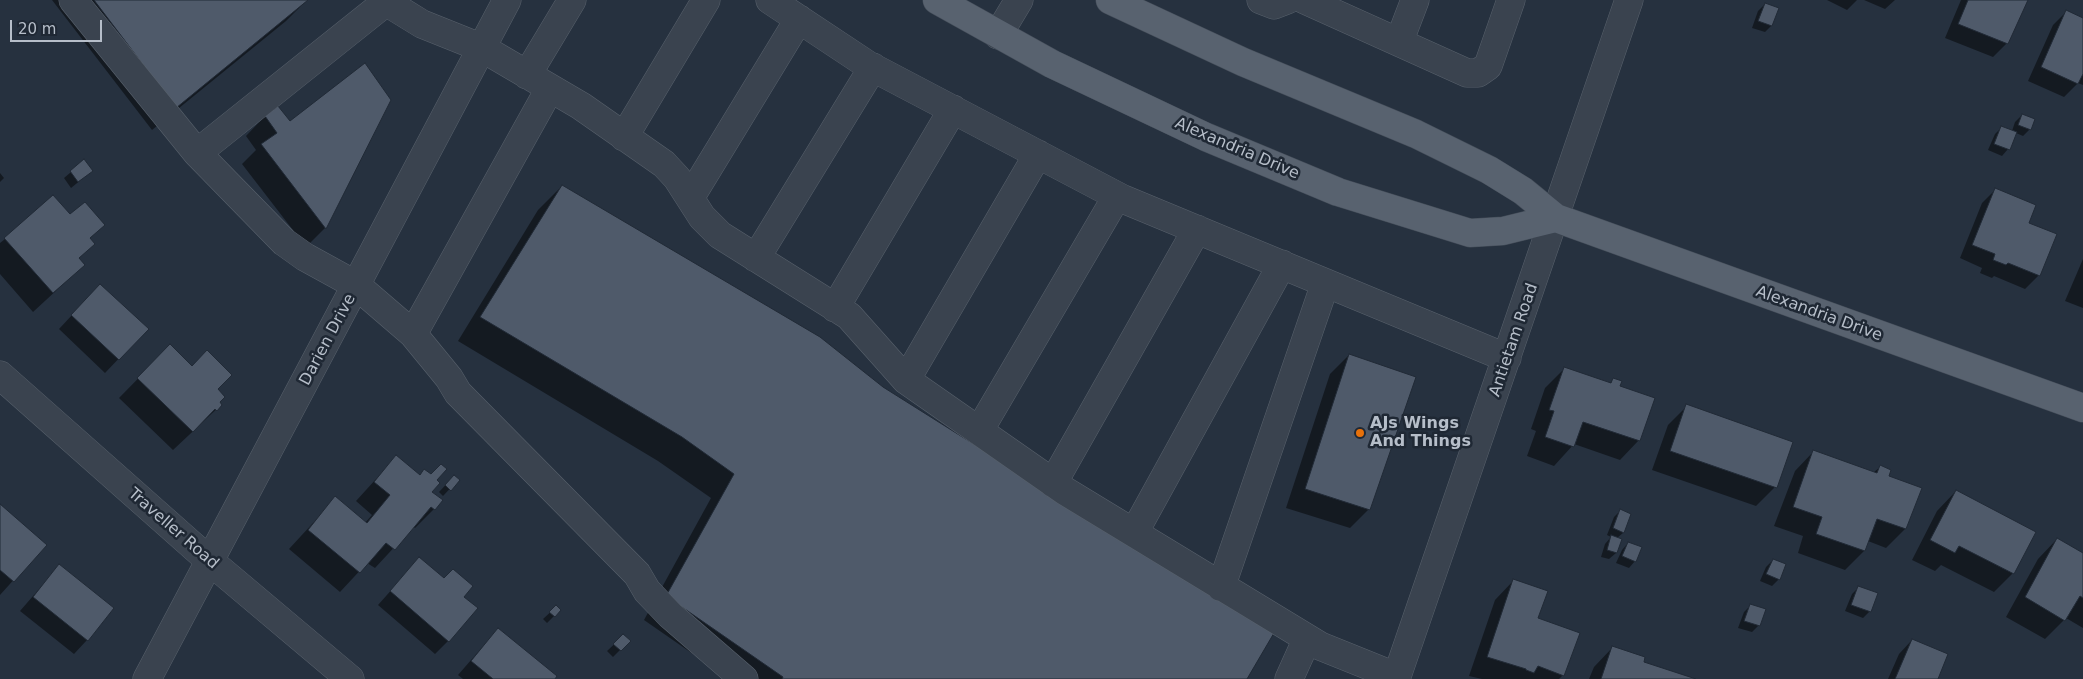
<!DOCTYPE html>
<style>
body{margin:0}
#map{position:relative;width:2083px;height:679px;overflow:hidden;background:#26313f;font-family:"DejaVu Sans",sans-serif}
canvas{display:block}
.scale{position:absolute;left:10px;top:20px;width:92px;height:22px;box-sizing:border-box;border:2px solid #b6bec9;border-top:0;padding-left:6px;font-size:15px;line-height:18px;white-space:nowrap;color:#b6bec9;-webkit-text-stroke:4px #1f2834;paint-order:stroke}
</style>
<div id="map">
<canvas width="2083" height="679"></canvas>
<div class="scale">20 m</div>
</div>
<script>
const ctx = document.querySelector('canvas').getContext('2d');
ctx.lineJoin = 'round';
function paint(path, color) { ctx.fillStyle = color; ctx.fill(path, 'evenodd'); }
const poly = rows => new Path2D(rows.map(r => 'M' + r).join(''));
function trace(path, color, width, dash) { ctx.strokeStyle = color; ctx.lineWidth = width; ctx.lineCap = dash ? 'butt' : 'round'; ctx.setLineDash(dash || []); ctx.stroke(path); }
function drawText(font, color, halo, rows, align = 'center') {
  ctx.font = font + ' "DejaVu Sans",sans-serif'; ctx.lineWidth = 5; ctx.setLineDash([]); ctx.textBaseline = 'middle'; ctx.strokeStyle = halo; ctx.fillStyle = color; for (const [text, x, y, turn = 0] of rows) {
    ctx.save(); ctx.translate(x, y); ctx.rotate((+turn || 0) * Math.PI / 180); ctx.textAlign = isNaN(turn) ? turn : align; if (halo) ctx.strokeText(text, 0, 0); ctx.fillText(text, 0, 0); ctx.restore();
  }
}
paint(poly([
 [52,0,307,0,286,21,152,130],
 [1827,0,1857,0,1847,10],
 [1864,0,1895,0,1885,9],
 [1961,0,2026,0,2007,43,1993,57,1945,38],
 [1765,4,1771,26,1765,32,1752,28,1758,11],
 [2066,12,2083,19,2083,85,2078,83,2064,97,2028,81,2053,25],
 [390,100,325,228,306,247,242,164,256,150,246,136,265,116,289,122],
 [2022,115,2030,129,2023,136,2016,133,2008,149,2002,156,1988,150,1995,134,2002,127,2012,131,2015,122],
 [84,161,92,171,71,188,64,178],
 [0,173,4,178,0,182],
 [562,186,1246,679,729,679,644,620,711,498,658,461,458,341,538,210],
 [1995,190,2027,223,2039,275,2025,289,1994,276,1992,278,1980,273,1982,268,1960,258,1982,203],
 [70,216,104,225,89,239,78,259,84,265,33,312,0,274,0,243,5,239],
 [2083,259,2083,308,2065,301],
 [87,299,147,329,105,373,59,329],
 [170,346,216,389,221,405,173,450,119,398],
 [1349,355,1369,509,1350,528,1286,508,1330,374],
 [1564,369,1609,384,1613,380,1618,387,1639,440,1620,460,1574,444,1554,466,1527,456,1536,431,1531,429,1545,388],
 [1687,406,1775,487,1756,506,1652,470,1668,425],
 [1814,451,1873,473,1880,467,1887,477,1905,529,1886,548,1868,541,1864,551,1845,570,1798,553,1803,536,1774,526,1795,471],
 [396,457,419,476,435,480,430,492,434,509,415,528,413,527,375,568,367,563,340,592,289,549,336,498,365,523,372,515,356,501],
 [454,476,458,480,443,496,439,492],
 [1956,491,2013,573,1994,592,1941,565,1935,571,1912,560,1937,511],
 [0,506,45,545,0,595],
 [1620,511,1630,515,1623,533,1617,538,1616,553,1609,559,1601,557,1605,544,1611,537,1607,535,1614,517],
 [2057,539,2083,554,2083,628,2066,618,2045,639,2006,617,2038,559],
 [1628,543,1635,561,1629,568,1616,563,1622,550],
 [419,559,462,597,448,641,435,654,378,605],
 [1773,560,1779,579,1772,586,1760,581,1766,567],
 [59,566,87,640,74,654,20,611],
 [1514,580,1537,619,1563,675,1559,679,1482,679,1469,676,1495,600],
 [1859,587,1870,611,1863,618,1845,611,1852,594],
 [1751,605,1759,625,1752,632,1738,628,1744,612],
 [556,607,560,610,547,623,543,619],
 [498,629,553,679,463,679,458,675],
 [623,636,629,641,613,657,607,651],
 [1912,640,1937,679,1888,679,1899,654],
 [1613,647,1642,663,1692,679,1589,679,1594,667]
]), '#0007');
const building = poly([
 [94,0,308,0,176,108,94,0],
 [1968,0,2028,0,2008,44,1958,24,1968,0],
 [1765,3,1779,8,1772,26,1758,21,1765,3],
 [2066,10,2083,18,2083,74,2078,84,2041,67,2066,10],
 [365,63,391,100,326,229,261,144,277,133,265,116,278,106,290,121,365,63],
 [2022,114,2035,119,2031,130,2018,125,2022,114],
 [2001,126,2017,132,2010,150,1994,144,2001,126],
 [84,159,93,171,78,182,70,171,84,159],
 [562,185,820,337,883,387,1274,633,1247,679,782,679,783,677,666,596,734,474,682,437,480,317,562,185],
 [1995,188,2036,205,2029,223,2057,234,2040,276,2008,263,2006,265,1993,260,1995,254,1972,245,1995,188],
 [53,195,70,214,85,202,105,225,90,238,95,244,79,258,85,265,53,293,4,238,53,195],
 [100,284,149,329,119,360,71,315,100,284],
 [170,344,192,366,207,350,232,375,218,389,225,397,220,402,222,405,217,411,215,409,193,432,137,378,170,344],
 [1349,354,1416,377,1370,510,1305,489,1349,354],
 [1564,367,1611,383,1613,378,1622,381,1620,386,1655,398,1640,441,1583,422,1574,447,1545,437,1554,411,1549,410,1564,367],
 [1686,404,1793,442,1777,488,1670,451,1686,404],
 [1813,450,1877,473,1880,465,1891,470,1889,476,1922,488,1906,529,1877,519,1865,551,1816,534,1822,517,1793,507,1813,450],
 [396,455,420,475,424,469,431,474,441,464,447,469,437,480,440,483,432,492,443,500,435,510,431,507,395,550,386,543,360,573,308,530,335,496,367,523,390,495,374,482,396,455],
 [454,475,460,480,451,491,445,485,454,475],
 [1956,490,2036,532,2014,574,1959,546,1955,553,1930,540,1956,490],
 [0,504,47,545,14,582,0,570,0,504],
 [1620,509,1631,514,1624,533,1613,528,1620,509],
 [1611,535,1622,539,1617,553,1607,550,1611,535],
 [2057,538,2083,553,2083,598,2080,596,2065,621,2025,597,2057,538],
 [1628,542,1642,547,1636,562,1622,556,1628,542],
 [419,557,444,578,453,569,473,586,464,597,478,608,449,642,390,591,419,557],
 [1773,559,1786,564,1780,580,1766,574,1773,559],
 [59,564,114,608,88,641,33,597,59,564],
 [1513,579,1548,591,1538,618,1580,633,1564,676,1538,666,1534,673,1526,670,1526,669,1487,657,1513,579],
 [1858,586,1878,593,1871,612,1851,605,1858,586],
 [1750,604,1766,609,1760,626,1744,621,1750,604],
 [556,605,561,610,555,617,549,612,556,605],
 [498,628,557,676,555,679,493,679,471,661,498,628],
 [623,634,631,641,621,651,613,644,623,634],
 [1912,639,1948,654,1938,679,1895,679,1912,639],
 [1612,646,1645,657,1644,662,1696,679,1601,679,1612,646]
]);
paint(building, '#4f5a6a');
trace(building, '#212a36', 1);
const minor = poly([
 [73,0,197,153,284,242,305,257,356,285,413,334,449,378,458,393,637,574,647,591,670,615,744,679],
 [383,0,422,24,482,48,581,106,664,164,677,178,702,217,720,235,849,316,906,380,1065,491,1320,646,1397,677],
 [770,0,868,65,1123,199,1507,358],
 [1261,0,1274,5,1287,0],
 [1305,0,1467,73,1478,73,1488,66,1511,0],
 [998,35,1019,0],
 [1399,42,1415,0],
 [527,75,572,0],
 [624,137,706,0],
 [197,153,386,2],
 [690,198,799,19],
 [756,258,873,67],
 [835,308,953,109],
 [413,334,550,88],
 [0,375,211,562,350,679],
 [906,380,1038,154],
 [979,431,1117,196],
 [1053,483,1197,229],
 [1134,533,1282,264],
 [1221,587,1325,284],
 [147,679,507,0],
 [1289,679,1307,639],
 [1396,679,1629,0]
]);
const major = poly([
 [937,0,1052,64,1206,137,1338,192,1470,233,1503,231,1556,218],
 [1110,0,1243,62,1416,134,1489,170,1523,191,1556,218,2083,408]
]);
trace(minor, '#58616c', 29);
trace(major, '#434c58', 29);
trace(minor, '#3a434f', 28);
trace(major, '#58626f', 28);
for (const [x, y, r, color] of [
 [1360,433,5,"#e8710a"]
]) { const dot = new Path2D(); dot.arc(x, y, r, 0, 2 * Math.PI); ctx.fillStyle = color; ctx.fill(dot); trace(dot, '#1f2834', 2); }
drawText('16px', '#b6bec9', '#1f2834', [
 ["Alexandria Drive",1237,149,23],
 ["Alexandria Drive",1819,314,20],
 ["Darien Drive",328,340,-62],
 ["Antietam Road",1514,340,-71],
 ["Traveller Road",173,529,41]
]);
drawText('bold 16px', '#b6bec9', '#1f2834', [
 ["AJs Wings",1370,424],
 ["And Things",1370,442]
], 'left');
</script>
